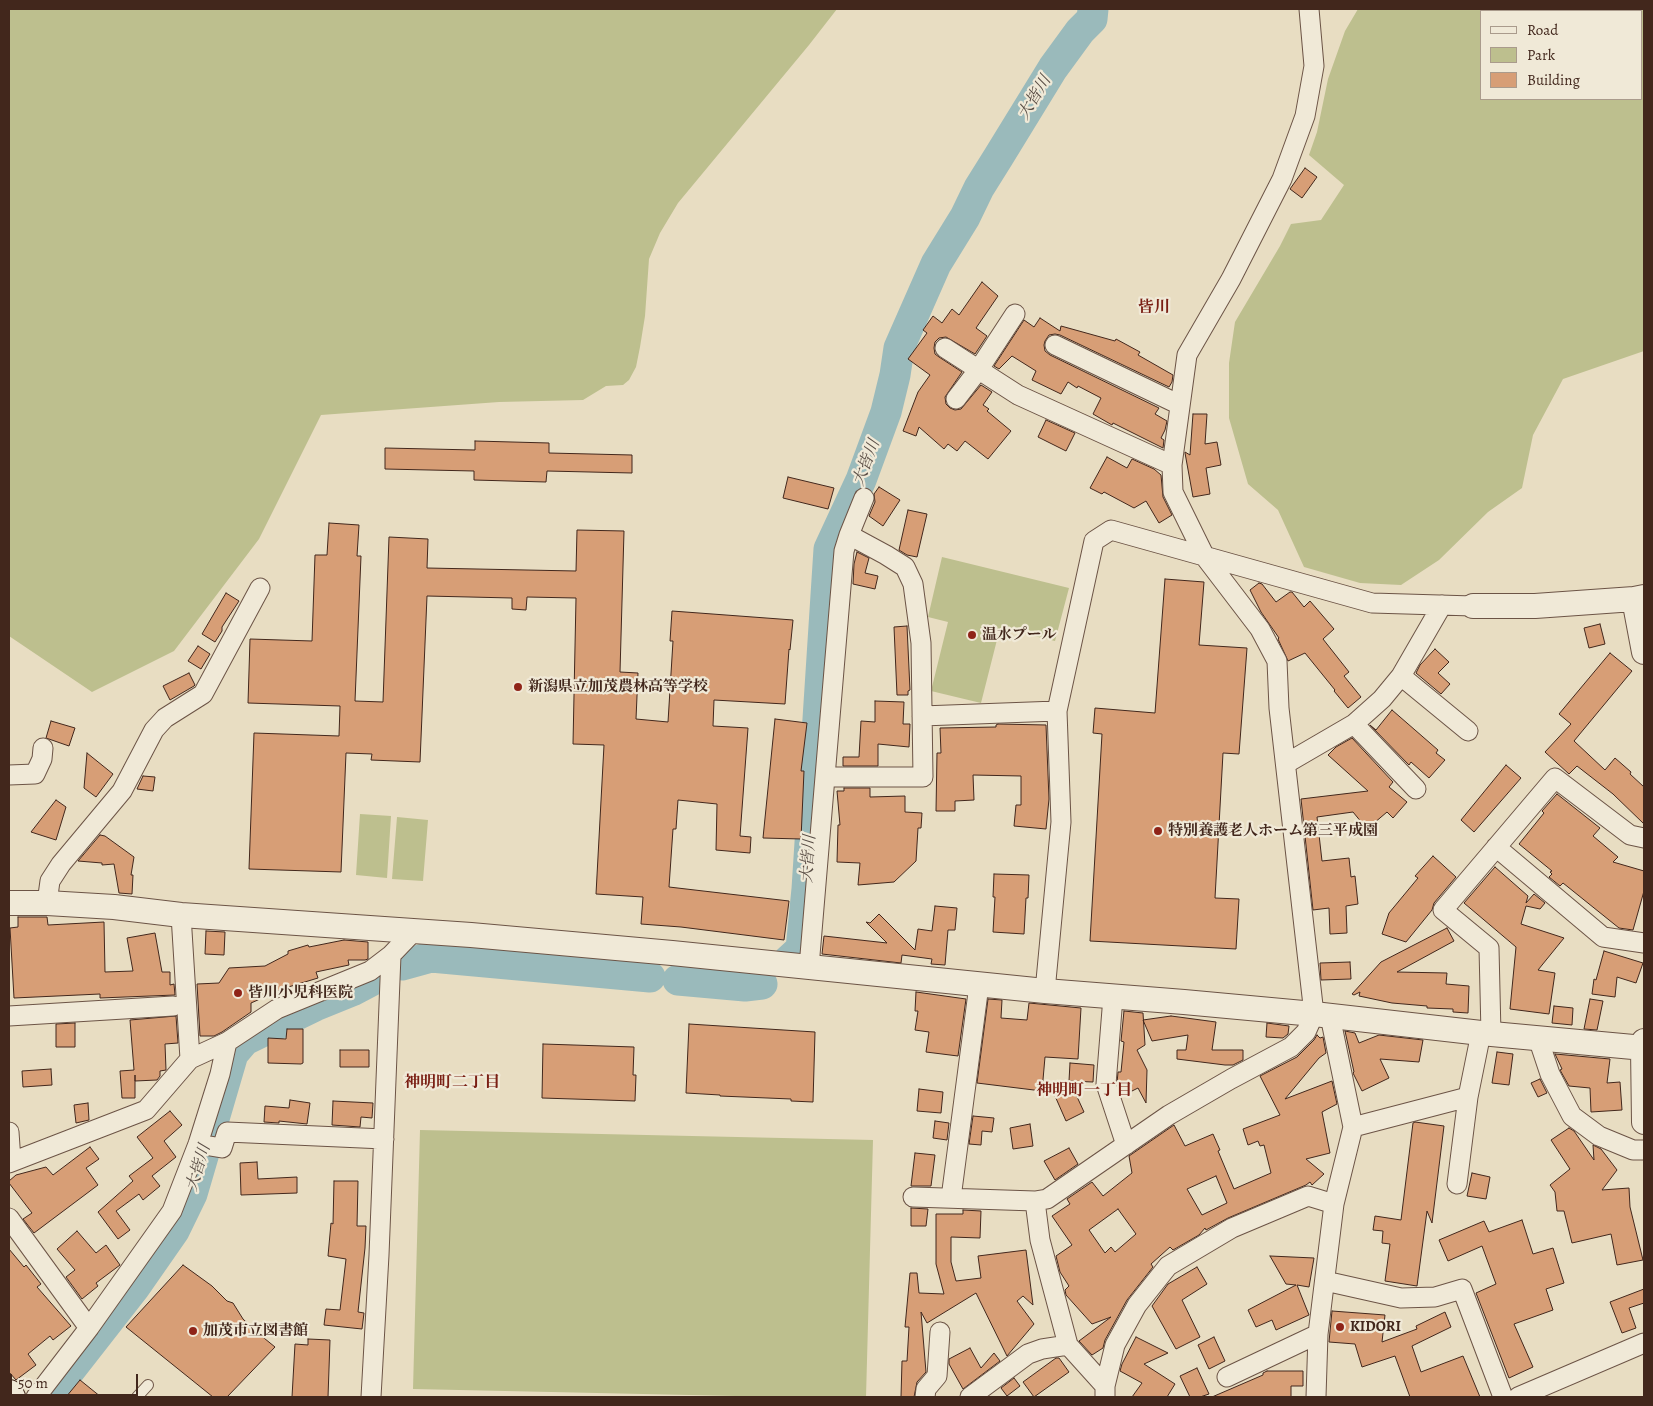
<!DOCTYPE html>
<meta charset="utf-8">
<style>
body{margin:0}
#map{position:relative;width:1653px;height:1406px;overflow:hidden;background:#e8ddc2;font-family:Alegreya,serif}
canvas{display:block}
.frame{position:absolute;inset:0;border:10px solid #42271c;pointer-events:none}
.legend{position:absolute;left:1480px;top:10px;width:162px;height:90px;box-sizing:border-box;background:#f0e9d7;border:1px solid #aa9b8c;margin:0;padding:6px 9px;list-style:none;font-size:15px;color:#42271c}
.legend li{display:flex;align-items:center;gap:10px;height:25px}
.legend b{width:25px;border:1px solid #aa9b8c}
.scale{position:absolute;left:10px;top:1374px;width:128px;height:22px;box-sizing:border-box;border:2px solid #42271c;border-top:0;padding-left:6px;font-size:15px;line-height:18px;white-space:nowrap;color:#42271c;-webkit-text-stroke:4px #f0e9d7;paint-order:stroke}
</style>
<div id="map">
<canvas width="1653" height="1406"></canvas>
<div class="frame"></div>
<ul class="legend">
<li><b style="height:6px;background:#f0e9d7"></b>Road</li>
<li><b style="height:14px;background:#bdbf8e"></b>Park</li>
<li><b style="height:14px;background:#d79e76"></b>Building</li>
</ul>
<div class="scale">50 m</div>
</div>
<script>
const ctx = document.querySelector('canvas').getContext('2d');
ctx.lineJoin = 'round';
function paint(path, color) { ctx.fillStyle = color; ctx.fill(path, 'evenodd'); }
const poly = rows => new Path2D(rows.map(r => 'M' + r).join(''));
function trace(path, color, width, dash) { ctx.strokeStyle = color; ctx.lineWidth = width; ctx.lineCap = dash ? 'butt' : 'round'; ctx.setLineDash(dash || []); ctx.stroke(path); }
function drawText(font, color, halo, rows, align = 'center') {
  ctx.font = font + ' Alegreya,"Noto Serif JP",serif'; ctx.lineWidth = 4.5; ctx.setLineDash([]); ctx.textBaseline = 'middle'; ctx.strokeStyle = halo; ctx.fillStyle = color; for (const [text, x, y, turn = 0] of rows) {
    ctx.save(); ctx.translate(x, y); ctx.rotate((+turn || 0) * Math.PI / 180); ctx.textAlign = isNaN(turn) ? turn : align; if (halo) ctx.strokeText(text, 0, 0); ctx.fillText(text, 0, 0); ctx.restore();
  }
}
paint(poly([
 [9,9,837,9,809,45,678,203,660,233,649,259,645,316,640,347,636,367,629,380,623,385,606,386,583,400,499,402,321,415,259,539,174,651,92,692,9,636],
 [1358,9,1644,9,1644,351,1563,379,1533,435,1522,488,1488,512,1439,560,1401,585,1360,583,1304,567,1278,510,1248,484,1229,418,1229,363,1235,322,1280,246,1291,224,1321,220,1344,185,1309,155,1317,132,1328,79,1345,31],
 [1482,11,1642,11,1642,99,1482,99],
 [942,557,1069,588,1055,641,1000,628,981,703,931,691,948,622,928,617],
 [360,814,391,816,387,878,356,875],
 [397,817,428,820,423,881,392,879],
 [420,1130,873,1140,866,1397,781,1397,413,1389]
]), '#bdbf8e');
trace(poly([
 [788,961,801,949,807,889,829,549,861,480,886,412,895,375,899,348,936,264,965,217,979,188,999,156,1053,68,1080,31,1092,19,1093,9],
 [402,965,431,957,650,977],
 [678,980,745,986,762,984],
 [49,1397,135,1287,174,1231,192,1194,233,1054,245,1040,315,1006,352,991,371,981]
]), '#9ababb', 31);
const building = poly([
 [1305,168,1317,177,1302,198,1290,189,1305,168],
 [982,282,998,296,976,328,987,336,975,354,946,337,939,338,935,342,934,348,935,354,939,357,962,372,945,397,946,404,950,408,955,410,961,409,981,385,992,392,983,405,989,409,987,411,1011,431,988,459,965,441,957,451,948,444,944,449,919,427,916,436,903,431,918,392,930,375,908,359,927,333,923,330,933,316,942,323,952,309,959,315,982,282],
 [1040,318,1060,331,1061,326,1115,341,1116,339,1140,352,1138,355,1173,375,1172,382,1169,387,1060,335,1055,334,1049,335,1045,341,1044,345,1045,351,1050,355,1159,408,1155,414,1167,421,1165,430,1161,438,1164,440,1163,448,1113,423,1112,425,1093,414,1101,398,1078,386,1077,388,1068,382,1061,394,1032,380,1036,371,1012,356,999,369,994,366,1024,320,1034,327,1040,318],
 [1193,414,1207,414,1205,444,1217,442,1221,465,1206,468,1210,494,1193,497,1185,453,1185,452,1190,455,1193,414],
 [1046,420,1075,433,1066,451,1038,437,1046,420],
 [475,441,549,443,549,453,632,455,632,473,547,471,546,482,474,480,474,471,385,469,385,448,475,450,475,441],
 [1107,457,1127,468,1132,459,1154,469,1161,475,1163,497,1172,515,1159,523,1146,501,1134,508,1104,492,1102,494,1090,488,1107,457],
 [788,477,834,488,828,509,783,498,788,477],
 [879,487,900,500,883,526,869,516,875,502,874,494,879,487],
 [908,510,927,514,917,557,907,555,899,550,908,510],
 [329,523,359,525,357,556,361,556,355,701,383,702,389,537,428,539,427,568,576,571,577,530,624,531,620,672,638,673,636,719,668,722,673,641,670,641,672,611,793,620,790,650,789,649,785,704,714,700,713,726,748,728,740,836,751,837,750,853,716,850,717,804,678,800,676,829,673,829,669,887,789,901,784,940,681,927,641,924,643,897,596,894,604,745,573,744,576,598,527,597,526,610,512,609,512,598,427,596,420,762,371,760,372,754,346,753,341,872,249,869,254,733,339,736,340,706,248,703,250,639,312,641,315,555,327,555,329,523],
 [857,552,869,558,865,573,878,576,875,589,853,584,854,564,857,552],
 [1165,579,1204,582,1199,645,1247,648,1239,754,1223,753,1215,898,1239,899,1236,949,1090,941,1102,734,1093,733,1095,708,1155,713,1165,579],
 [1259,583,1262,584,1276,602,1290,592,1292,592,1304,607,1310,601,1334,629,1323,639,1349,672,1344,676,1361,697,1348,708,1334,691,1335,690,1305,653,1288,661,1278,639,1279,638,1261,612,1250,590,1259,583],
 [226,593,239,601,222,627,222,631,215,642,202,634,226,593],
 [1600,624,1605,644,1589,648,1584,628,1600,624],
 [907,626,910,690,908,691,908,695,897,695,894,627,907,626],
 [198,646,210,654,201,669,188,661,198,646],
 [1435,649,1449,662,1438,673,1450,684,1441,694,1416,673,1420,665,1435,649],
 [1610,653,1632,671,1574,741,1605,770,1615,758,1631,772,1630,774,1644,787,1644,824,1613,794,1577,766,1569,774,1545,752,1571,724,1559,714,1610,653],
 [189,673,195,685,194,686,170,700,163,686,189,673],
 [875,701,904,702,903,724,910,724,909,747,878,744,878,766,843,766,843,757,859,757,861,721,875,722,875,701],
 [1392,710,1438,750,1436,753,1445,760,1429,778,1411,762,1409,765,1370,725,1376,730,1392,710],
 [775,719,807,723,801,771,804,771,801,839,763,838,775,719],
 [51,721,75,728,69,746,46,738,51,721],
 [998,724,1046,725,1049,799,1046,829,1014,826,1016,805,1021,805,1021,776,973,775,974,800,955,801,955,811,936,811,937,753,941,753,940,728,996,727,996,725,998,724],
 [1352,738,1393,782,1389,787,1407,802,1393,818,1387,812,1367,829,1353,812,1317,817,1322,861,1349,858,1351,877,1355,876,1358,904,1346,906,1347,933,1330,934,1329,908,1313,910,1301,799,1368,791,1328,755,1336,747,1352,738],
 [87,753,113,774,96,797,84,788,87,753],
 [1506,765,1521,778,1474,832,1461,820,1506,765],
 [143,776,155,777,153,791,137,789,143,776],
 [844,788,870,788,870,797,905,796,905,812,922,813,921,828,918,828,916,861,894,882,858,885,860,863,837,862,838,825,840,825,837,791,844,791,844,788],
 [1557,794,1600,828,1593,836,1618,857,1613,862,1644,871,1644,891,1633,930,1619,928,1563,883,1560,886,1549,877,1552,874,1550,872,1552,871,1519,844,1544,813,1542,811,1557,794],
 [56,800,66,807,56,840,31,832,56,800],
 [100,835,105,836,134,857,131,875,133,875,132,894,119,893,114,864,102,865,102,863,78,861,100,835],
 [1433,856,1456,877,1434,903,1432,910,1406,942,1382,934,1389,913,1418,878,1415,876,1433,856],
 [1495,867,1528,896,1526,903,1534,894,1545,903,1540,909,1526,906,1521,924,1564,938,1538,970,1555,973,1549,1014,1510,1009,1516,947,1464,903,1495,867],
 [994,874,1029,875,1028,898,1026,898,1024,934,993,932,995,897,993,897,994,874],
 [935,906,957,908,955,930,948,930,945,965,931,964,932,959,902,955,901,963,822,954,824,936,887,943,866,922,870,923,879,914,915,950,918,929,932,931,935,906],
 [18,917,47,917,48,925,104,922,105,972,133,971,127,938,155,933,162,972,170,972,170,985,174,984,175,995,100,998,100,994,14,998,10,928,18,927,18,917],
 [1447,928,1454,941,1397,972,1447,973,1446,984,1469,986,1468,1013,1453,1012,1453,1009,1427,1008,1427,1006,1392,1003,1359,996,1360,992,1354,995,1352,994,1381,962,1447,928],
 [206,931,225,932,224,955,205,954,206,931],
 [344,940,368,942,368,959,365,960,348,960,349,965,316,972,318,978,285,988,251,1003,251,1012,222,1032,214,1036,200,1036,197,984,219,983,229,968,265,966,288,954,288,951,308,945,309,947,344,940],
 [1604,951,1643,963,1636,983,1617,977,1615,997,1592,994,1594,979,1596,980,1604,951],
 [1350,962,1351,979,1321,980,1320,963,1350,962],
 [916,992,966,999,958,1056,926,1052,929,1032,915,1030,918,1011,915,1011,916,992],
 [988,999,1002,1000,1001,1018,1027,1020,1029,1003,1081,1008,1078,1059,1045,1057,1042,1091,977,1083,988,999],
 [1590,999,1603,1001,1597,1030,1584,1029,1590,999],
 [1554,1006,1573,1008,1572,1025,1552,1023,1554,1006],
 [1124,1011,1143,1013,1145,1045,1137,1050,1147,1070,1146,1103,1138,1088,1130,1092,1121,1093,1117,1083,1118,1072,1121,1072,1124,1042,1121,1041,1124,1011],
 [176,1016,178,1043,165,1044,166,1070,160,1071,160,1076,157,1080,135,1081,135,1075,135,1098,122,1098,120,1071,134,1070,130,1020,176,1016],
 [1171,1016,1216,1022,1212,1050,1243,1050,1243,1060,1233,1065,1225,1065,1177,1059,1177,1050,1186,1050,1188,1035,1152,1041,1143,1020,1171,1016],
 [75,1023,75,1047,56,1047,56,1024,75,1023],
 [1267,1023,1289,1026,1288,1034,1283,1038,1266,1037,1267,1023],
 [689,1024,815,1032,813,1102,791,1101,791,1099,720,1096,720,1095,686,1093,689,1024],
 [287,1029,303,1029,303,1063,301,1064,268,1063,268,1038,286,1039,287,1029],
 [1345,1031,1355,1033,1359,1043,1379,1035,1423,1040,1419,1062,1380,1059,1389,1078,1362,1091,1353,1073,1354,1072,1345,1031],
 [1317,1035,1320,1038,1323,1037,1326,1053,1319,1058,1285,1099,1332,1081,1337,1104,1322,1112,1330,1153,1306,1159,1324,1174,1312,1185,1310,1182,1306,1185,1228,1218,1206,1230,1205,1228,1199,1235,1173,1250,1170,1247,1151,1264,1153,1267,1127,1300,1105,1340,1103,1348,1092,1355,1079,1341,1111,1317,1092,1324,1066,1295,1065,1290,1069,1286,1060,1272,1056,1256,1072,1245,1052,1216,1070,1204,1067,1199,1092,1182,1103,1196,1132,1173,1129,1156,1174,1125,1185,1146,1213,1134,1220,1150,1218,1151,1234,1189,1271,1173,1264,1145,1260,1146,1258,1141,1248,1145,1243,1129,1280,1115,1260,1076,1297,1057,1314,1040,1317,1035],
 [1216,1176,1227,1203,1202,1215,1187,1189,1216,1176],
 [1118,1209,1136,1234,1115,1252,1111,1247,1105,1253,1089,1230,1118,1209],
 [543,1044,634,1047,633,1075,636,1075,635,1101,542,1098,543,1044],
 [340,1050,369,1050,369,1067,340,1067,340,1050],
 [1497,1052,1513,1054,1509,1085,1492,1083,1497,1052],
 [1555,1054,1610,1059,1607,1083,1620,1082,1622,1110,1591,1112,1590,1088,1569,1086,1560,1070,1562,1069,1555,1054],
 [1070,1063,1094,1065,1093,1082,1069,1081,1070,1063],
 [51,1069,52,1085,23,1087,22,1071,51,1069],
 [1540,1079,1547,1093,1538,1097,1531,1083,1540,1079],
 [1073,1088,1084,1112,1066,1121,1055,1096,1073,1088],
 [919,1089,943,1092,941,1113,917,1111,919,1089],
 [290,1100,310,1103,307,1124,279,1121,279,1123,264,1122,265,1106,289,1108,290,1100],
 [333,1101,373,1103,372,1118,361,1117,360,1127,332,1125,333,1101],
 [88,1103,89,1120,76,1123,74,1105,88,1103],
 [170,1111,182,1125,164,1141,176,1157,152,1176,160,1186,143,1200,139,1194,116,1211,130,1230,118,1239,98,1212,133,1181,129,1176,153,1158,137,1137,170,1111],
 [973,1116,994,1118,992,1132,982,1131,981,1145,969,1144,973,1116],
 [935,1121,949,1123,947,1140,933,1138,935,1121],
 [1415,1122,1444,1126,1432,1223,1427,1211,1417,1286,1385,1281,1390,1244,1382,1243,1383,1231,1373,1230,1375,1216,1401,1220,1413,1123,1415,1122],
 [1030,1124,1033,1146,1013,1149,1010,1128,1030,1124],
 [1569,1128,1574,1131,1594,1160,1593,1145,1601,1149,1617,1170,1602,1190,1629,1188,1630,1207,1643,1260,1617,1265,1611,1234,1572,1243,1564,1211,1557,1211,1555,1192,1550,1185,1570,1169,1551,1140,1569,1128],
 [90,1147,99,1159,86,1168,98,1185,34,1233,23,1219,32,1213,9,1183,9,1181,16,1175,46,1167,53,1175,90,1147],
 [1069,1148,1078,1164,1055,1180,1044,1161,1069,1148],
 [915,1153,935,1155,931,1186,911,1186,915,1153],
 [257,1162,258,1179,297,1177,297,1193,241,1195,240,1163,257,1162],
 [1472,1173,1490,1177,1486,1199,1467,1196,1472,1173],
 [334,1181,358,1181,357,1226,366,1226,365,1248,358,1312,364,1313,362,1329,324,1325,326,1309,340,1310,346,1259,328,1256,331,1223,333,1224,334,1181],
 [911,1208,928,1209,926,1226,911,1226,911,1208],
 [963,1210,981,1211,980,1238,951,1237,951,1262,956,1281,981,1278,978,1256,1026,1250,1033,1305,1023,1296,1017,1301,1034,1324,1007,1356,976,1293,927,1323,921,1312,926,1372,917,1382,914,1397,901,1397,902,1361,907,1361,909,1327,905,1327,910,1273,917,1273,919,1293,944,1294,936,1264,936,1214,963,1214,963,1210],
 [1522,1220,1533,1254,1553,1248,1564,1283,1546,1289,1553,1310,1514,1324,1533,1367,1509,1378,1476,1293,1496,1284,1482,1246,1448,1261,1439,1240,1484,1221,1489,1232,1522,1220],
 [77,1231,96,1253,106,1245,120,1265,96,1283,98,1286,82,1299,66,1277,75,1270,57,1249,77,1231],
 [9,1249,24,1267,26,1265,41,1284,37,1287,71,1326,53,1340,50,1336,28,1354,36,1365,16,1380,9,1372,9,1249],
 [1270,1256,1314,1258,1309,1287,1297,1285,1309,1315,1276,1330,1272,1320,1256,1327,1248,1310,1296,1285,1286,1284,1270,1256],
 [183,1265,212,1286,227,1301,233,1303,243,1319,259,1334,275,1347,227,1397,213,1397,126,1327,183,1265],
 [1197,1267,1207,1284,1182,1300,1200,1337,1176,1349,1152,1306,1168,1284,1197,1267],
 [1644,1289,1644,1303,1629,1308,1636,1328,1622,1333,1610,1302,1644,1289],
 [1332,1311,1385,1315,1382,1342,1417,1329,1416,1326,1445,1312,1451,1327,1412,1346,1421,1372,1463,1356,1480,1397,1410,1397,1395,1356,1362,1367,1355,1344,1329,1342,1332,1311],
 [1136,1337,1168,1353,1144,1364,1175,1384,1167,1397,1132,1397,1142,1383,1120,1371,1122,1364,1136,1337],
 [1214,1337,1225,1361,1209,1369,1198,1345,1214,1337],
 [308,1339,330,1340,328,1397,292,1397,295,1344,308,1345,308,1339],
 [970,1348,981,1368,994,1353,1000,1361,963,1389,949,1364,949,1359,970,1348],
 [1056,1358,1059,1358,1069,1372,1034,1397,1023,1382,1056,1358],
 [1197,1368,1209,1394,1200,1397,1190,1397,1180,1376,1197,1368],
 [1267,1371,1303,1371,1303,1386,1291,1386,1291,1397,1212,1397,1263,1375,1263,1373,1267,1371],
 [1014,1378,1020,1386,1007,1396,1001,1388,1014,1378],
 [80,1380,101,1397,66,1397,80,1380]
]);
paint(building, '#d79e76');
trace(building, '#42271c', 1);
const service = poly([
 [137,1397,148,1385]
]);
const minor = poly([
 [1055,345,1180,405],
 [945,348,1018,395,1172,465],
 [956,399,979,369,1015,314],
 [1401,676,1468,731],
 [922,716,1057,711],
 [1354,724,1416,789],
 [1287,763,1354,724,1382,699,1401,676,1442,605],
 [9,775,35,774,42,759,43,748],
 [825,777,923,777,921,643,913,584,905,567,886,555,849,535],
 [1496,847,1603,937,1644,943],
 [47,903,50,881,61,864,122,791,154,730,165,718,203,694,260,588],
 [181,915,190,1059],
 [809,967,844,551,849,535,864,498],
 [1045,991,1061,822,1057,711,1094,541,1111,530,1372,603,1473,606],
 [1113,997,1106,1084,1126,1145],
 [9,1016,173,1006],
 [1491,1034,1489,948,1443,910,1555,778,1630,835,1644,838],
 [1538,1038,1550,1074,1572,1116,1599,1136,1633,1150,1644,1150],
 [1353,1127,1468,1097],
 [9,1132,11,1161],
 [198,1144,222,1148,227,1132,384,1139],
 [9,1163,146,1110,190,1059,227,1042,277,1009,370,971,391,955,415,930],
 [1457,1184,1468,1097,1481,1033],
 [913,1197,1035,1201,1047,1199,1169,1115,1231,1079,1291,1047,1306,1032,1314,1014,1279,708,1277,661,1260,629,1205,557,1173,492,1172,465,1187,355,1231,279,1282,179,1305,116,1314,66,1309,9],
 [951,1198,979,985],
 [1035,1201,1040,1240,1068,1345,1105,1386],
 [9,1218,89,1328],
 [1325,1281,1401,1298,1435,1297,1462,1289,1503,1397],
 [1227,1377,1318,1334],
 [36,1397,89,1328,172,1211,198,1144,220,1074,227,1042],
 [371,1397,379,1255,391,955],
 [925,1397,926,1389,937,1376,940,1332],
 [970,1397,1028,1354,1042,1349,1068,1345],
 [1105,1397,1105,1386,1115,1345,1137,1305,1168,1266,1232,1228,1308,1196,1334,1204],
 [1316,1397,1318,1334,1334,1204,1353,1127,1330,1016],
 [1518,1397,1644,1343]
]);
const tertiary = poly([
 [1634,599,1644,652],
 [1473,606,1535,606,1634,599,1644,597],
 [9,903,47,903,114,907,181,915,471,935,672,953,1045,991,1184,1002,1314,1014,1481,1033,1644,1048],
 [1644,1041,1643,1048,1644,1122]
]);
const secondary = poly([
 [9,1394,11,1397]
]);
trace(service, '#6c5446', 12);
trace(minor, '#6c5446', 21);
trace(tertiary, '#6c5446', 26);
trace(secondary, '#42271c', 30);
trace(service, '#f0e9d7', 10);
trace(minor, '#f0e9d7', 19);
trace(tertiary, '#f0e9d7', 24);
trace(secondary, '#f0e9d7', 28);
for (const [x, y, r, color] of [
 [972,635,5,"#8f2418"],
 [518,687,5,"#8f2418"],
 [1158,831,5,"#8f2418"],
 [238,993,5,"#8f2418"],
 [1340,1327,5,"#8f2418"],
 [193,1331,5,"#8f2418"]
]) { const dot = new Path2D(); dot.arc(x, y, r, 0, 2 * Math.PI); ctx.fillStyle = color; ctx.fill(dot); trace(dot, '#f0e9d7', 2); }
drawText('bold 15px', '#42271c', '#f0e9d7', [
 ["温水プール",982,635],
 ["新潟県立加茂農林高等学校",528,687],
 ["特別養護老人ホーム第三平成園",1168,831],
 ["皆川小児科医院",248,993],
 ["KIDORI",1350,1327],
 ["加茂市立図書館",203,1331]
], 'left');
drawText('italic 16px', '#584c44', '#f0e9d7', [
 ["大皆川",1035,98,-59],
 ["大皆川",867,463,-69],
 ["大皆川",809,859,-86],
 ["大皆川",199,1168,-73]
]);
drawText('bold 16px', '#7a1f14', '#f0e9d7', [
 ["皆川",1154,308],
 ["神明町二丁目",452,1083],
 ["神明町一丁目",1084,1091]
]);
</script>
